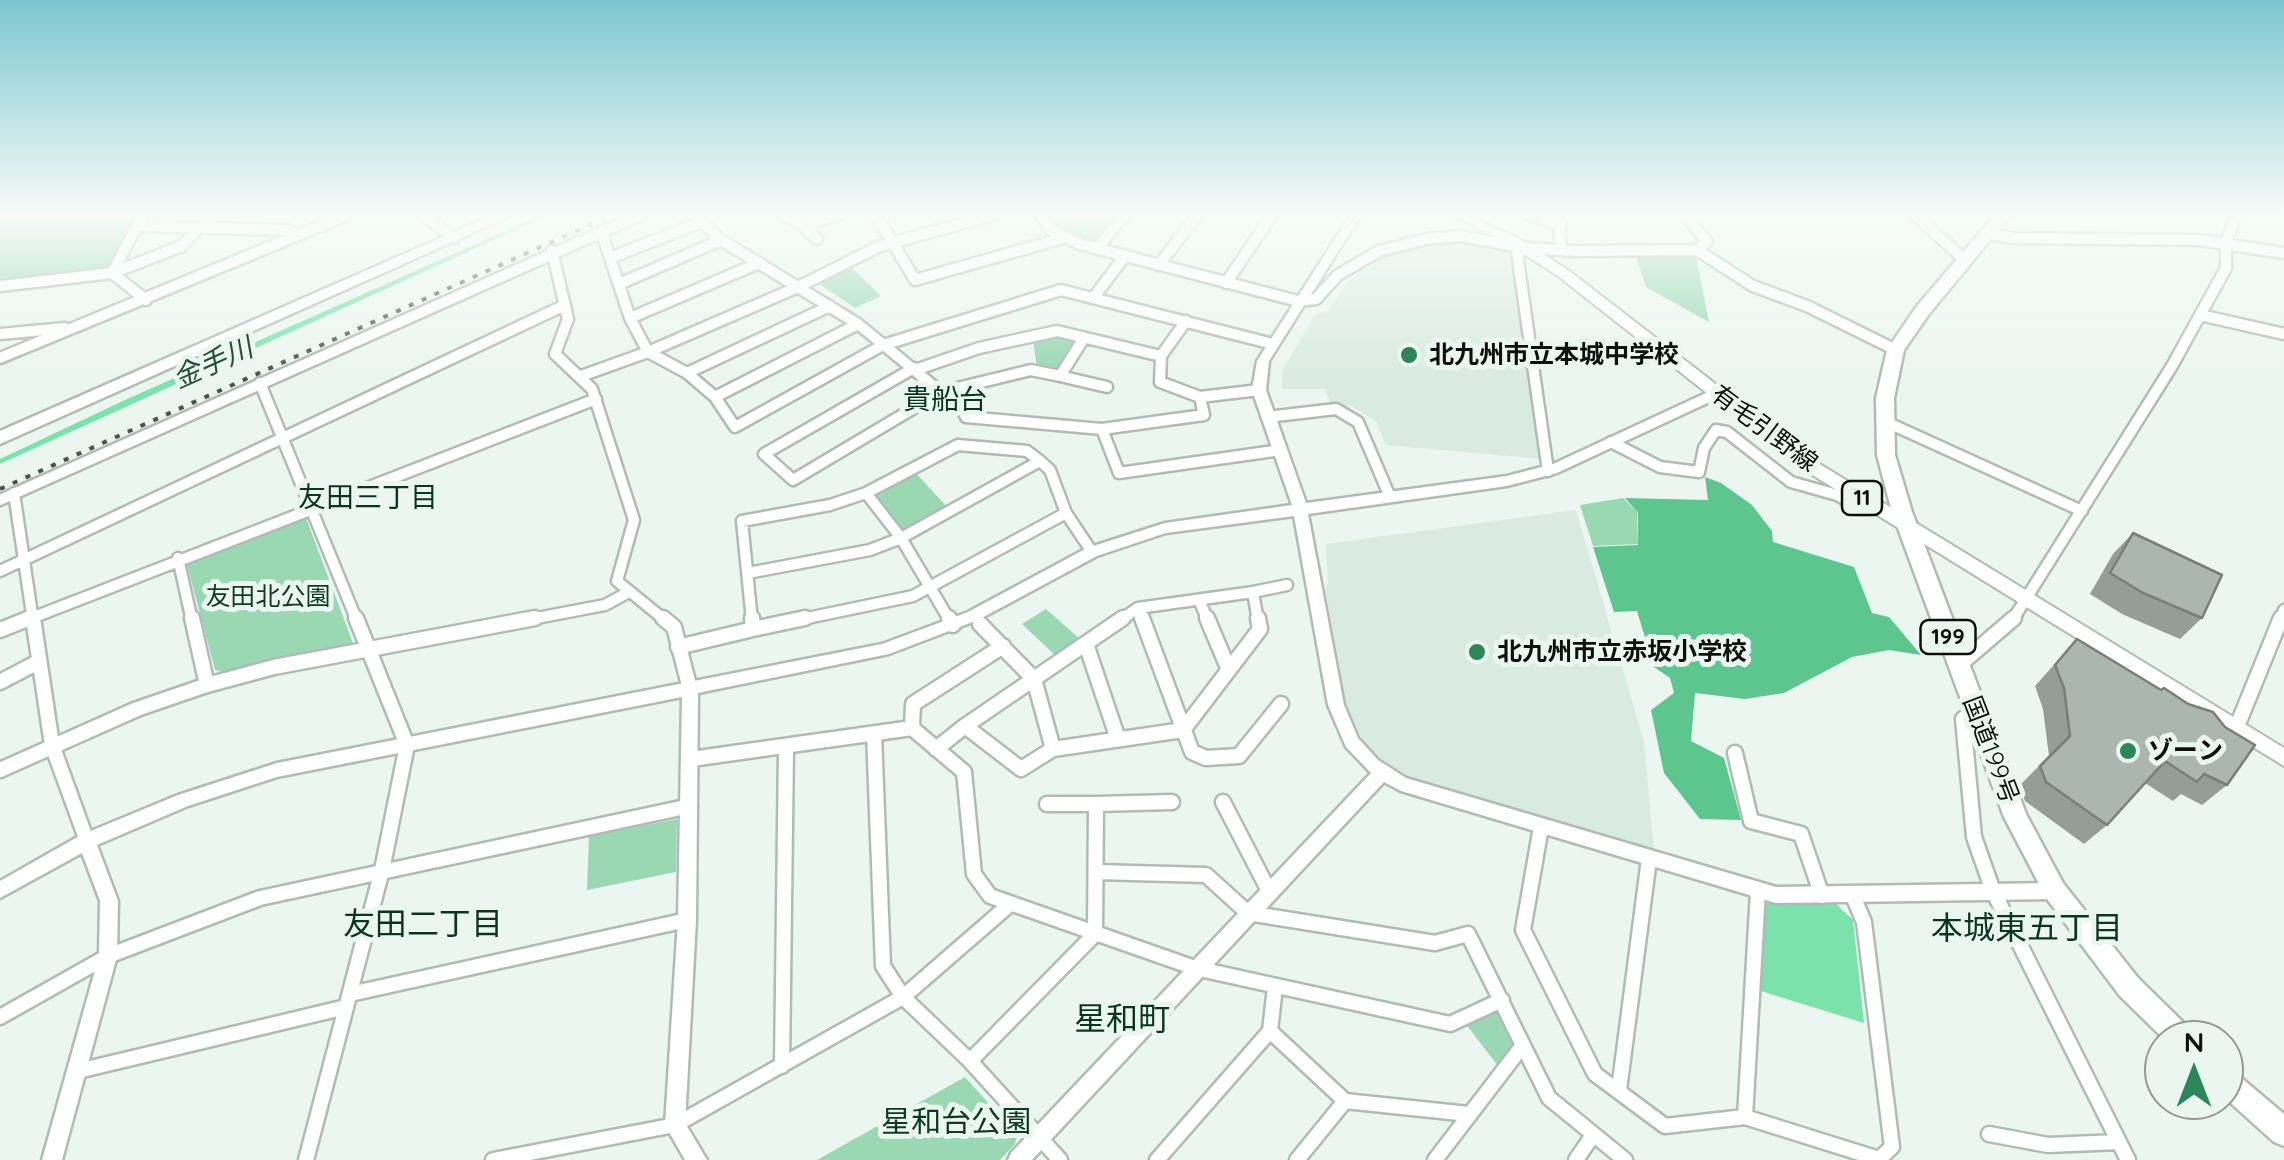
<!DOCTYPE html>
<meta charset="utf-8">
<style>
body{margin:0}
#map{position:relative;width:2284px;height:1160px;overflow:hidden;background:#ecf6f0;font-family:Quicksand,sans-serif}
canvas{display:block}
.north{position:absolute;left:2144px;top:1020px;width:100px;height:100px;box-sizing:border-box;background:#ecf6f0;border:2px solid #939a96;border-radius:50%;rotate:0deg;font-size:28px;font-weight:700;line-height:40px;text-align:center;color:#0d100e}
.north::after{content:'';display:block;margin:auto;width:35px;height:45px;background:#2d855a;clip-path:polygon(50% 0,100% 100%,50% 72%,0 100%)}
</style>
<div id="map">
<canvas width="2284" height="1160"></canvas>
<div class="north">N</div>
</div>
<script>
const ctx = document.querySelector('canvas').getContext('2d');
ctx.lineJoin = 'round';
function paint(path, color) { ctx.fillStyle = color; ctx.fill(path, 'evenodd'); }
const poly = rows => new Path2D(rows.map(r => 'M' + r).join(''));
function trace(path, color, width, dash) { ctx.strokeStyle = color; ctx.lineWidth = width; ctx.lineCap = dash ? 'butt' : 'round'; ctx.setLineDash(dash || []); ctx.stroke(path); }
function drawText(font, color, halo, rows, align = 'center') {
  ctx.font = font + ' Quicksand,"Noto Sans JP",sans-serif'; ctx.lineWidth = 10; ctx.setLineDash([]); ctx.textBaseline = 'middle'; ctx.strokeStyle = halo; ctx.fillStyle = color; for (const [text, x, y, turn = 0] of rows) {
    ctx.save(); ctx.translate(x, y); ctx.rotate((+turn || 0) * Math.PI / 180); ctx.textAlign = isNaN(turn) ? turn : align; if (halo) ctx.strokeText(text, 0, 0); ctx.fillText(text, 0, 0); ctx.restore();
  }
}
paint(poly([
 [1461,240,1502,245,1512,253,1542,459,1386,445,1376,421,1351,406,1332,408,1325,389,1282,389,1283,369,1316,313,1327,312,1344,287,1363,268,1393,253],
 [1576,510,1644,742,1654,851,1568,830,1400,777,1376,759,1348,717,1325,587,1328,583,1326,544]
]), '#d9ebe0');
paint(poly([
 [0,215,139,215,111,267,0,282],
 [1046,215,1120,215,1095,245,1062,232],
 [1634,251,1696,256,1709,322,1646,287],
 [849,265,881,296,855,308,818,283],
 [1056,335,1079,341,1061,369,1037,368,1033,340],
 [914,471,948,508,902,532,874,493],
 [1623,498,1637,512,1638,544,1593,546,1580,505],
 [296,518,306,518,353,643,349,648,229,673,215,670,186,561],
 [1046,609,1080,639,1056,656,1022,624],
 [677,819,676,872,587,890,589,836],
 [1494,1010,1505,1014,1516,1039,1515,1047,1498,1066,1465,1023],
 [965,1077,1017,1135,1015,1144,1000,1160,817,1160]
]), '#99d8b3');
paint(poly([
 [1705,477,1721,483,1752,505,1772,531,1773,542,1854,567,1872,613,1889,617,1921,655,1889,650,1852,657,1784,693,1745,699,1695,693,1691,741,1724,758,1741,820,1700,819,1664,773,1651,710,1674,693,1670,678,1654,667,1637,611,1614,612,1593,547,1638,545,1638,513,1625,498,1708,500]
]), '#5dc68f');
paint(poly([
 [541,215,549,215,0,464,0,459,125,400],
 [1766,900,1836,904,1853,920,1864,1023,1761,991]
]), '#7ae2aa');
const streetFar1 = poly([
 [423,215,454,238],
 [695,215,721,240,858,324,941,392],
 [784,215,802,225,839,215],
 [876,215,915,280,1063,238],
 [1041,215,1051,230,1080,244,1298,301,1316,299,1338,275,1379,251,1427,239,1461,236,1525,248,1576,251,1697,250,1753,286,1807,306,1896,350],
 [1530,215,1561,225],
 [1558,215,1561,248],
 [1686,215,1707,242,1697,250],
 [1915,215,1965,260],
 [802,225,817,239],
 [137,226,288,230,296,235],
 [601,231,630,318,648,352,687,373,715,397,735,427,883,345,1061,290,1273,344],
 [1986,233,2011,238,2199,240,2284,253],
 [1525,248,1517,253,1548,471],
 [1097,249,1124,215],
 [552,251,568,319,555,354,592,389,634,520,617,581,666,621],
 [610,258,701,222],
 [1159,265,1197,215],
 [112,273,143,215],
 [112,273,146,300],
 [1226,283,1272,215],
 [619,284,721,240],
 [0,286,112,273,182,246,198,228],
 [1094,297,1125,256],
 [2200,315,2284,334],
 [630,318,759,263],
 [0,334,65,328],
 [1161,356,1160,382,1200,397],
 [0,358,347,215],
 [914,368,764,454,793,480,941,392,1031,370,1060,376,1084,338],
 [915,370,979,348,1057,331,1161,356,1186,321],
 [687,373,830,306],
 [581,376,648,352,798,287,880,246,993,215],
 [1060,376,1107,387],
 [260,383,357,621],
 [954,391,966,417,1102,429,1119,473,1281,450],
 [715,397,858,324],
 [1267,417,1336,409,1358,422,1390,497],
 [1884,421,2082,511],
 [1102,429,1204,415,1200,397,1259,390],
 [1611,442,1660,467,1699,472,1704,448,1716,430,1727,432,1791,482,1837,495,1862,509,1877,508],
 [14,493,33,621],
 [866,493,958,445,1027,451,1040,461],
 [0,500,640,215],
 [178,558,192,621],
 [0,571,565,305],
 [748,573,870,550,901,538,1040,461,1050,470,1066,513],
 [1253,592,1287,585],
 [1200,602,1208,621],
 [1138,608,1143,621],
 [24,621,596,399],
 [521,621,605,605,627,593],
 [752,621,742,521,830,505,866,493,901,538,950,621],
 [793,621,913,596,1066,513,1092,552],
 [1119,621,1138,608,1253,592,1258,621],
 [2012,621,2172,366,2226,268,2226,243,2236,215],
 [2280,621,2284,610]
]);
const street = poly([
 [33,618,52,745,87,841],
 [192,618,207,685],
 [663,618,674,627,690,689],
 [949,618,953,625],
 [1123,618,965,726,1021,769,1053,749,1183,730,1260,629,1258,618],
 [1142,618,1192,752,1206,758,1239,756,1281,704],
 [1207,618,1229,670],
 [980,624,1034,679,1053,749],
 [753,629,805,618],
 [0,630,30,618],
 [1086,644,1118,739],
 [678,647,753,629,752,618],
 [1958,666,2014,618],
 [0,682,38,662],
 [1975,710,1963,719,1974,837,1993,891,2128,1160],
 [2240,719,2281,618],
 [912,728,913,704,1003,646],
 [874,734,883,966,903,997,970,1061,1060,1160],
 [936,749,965,726],
 [1735,753,1751,821,1801,834,1822,896],
 [691,759,912,728,964,772,974,874,990,896,1195,968,1450,1024,1502,1000],
 [0,770,137,709,207,685,274,667,535,618],
 [1223,802,1269,891],
 [1047,804,1096,804],
 [1541,827,1523,930,1595,1074,1665,1126,1745,1117,1758,891],
 [1097,872,1206,875,1248,913,1435,943,1468,934,1549,1098,1625,1160],
 [350,994,687,920],
 [0,1017,108,956,260,898,690,806],
 [1270,1031,1345,1101,1469,1114],
 [970,1061,1095,934,1096,804,1172,802],
 [782,1066,786,747],
 [78,1071,346,1007],
 [1619,1090,1649,859],
 [1745,1117,1879,1159,1892,1147,1864,922,1853,896],
 [1989,1134,2048,1145,2119,1142],
 [306,1160,382,870,407,745,356,618],
 [493,1160,675,1125,903,997,1009,905],
 [1157,1160,1270,1031,1275,987],
 [1297,1160,1345,1101],
 [1435,1160,1523,1045],
 [1576,1160,1593,1135]
]);
const secondary = poly([
 [1350,215,1361,215,1269,361,1266,390,1306,503,1507,476,1553,464,1721,386,1726,385,1733,389,1731,392,1557,473,1507,486,1308,514,1344,705,1358,738,1378,760,1406,778,1776,887,2055,883,2061,885,2064,891,2061,897,2055,899,1776,903,1401,791,1384,782,1032,1160,1008,1160,1011,1153,1371,773,1346,747,1328,705,1294,516,1166,533,1097,556,978,620,889,654,698,693,696,920,685,1123,707,1160,685,1160,665,1125,678,920,682,697,277,777,188,806,97,845,118,901,117,956,62,1160,42,1160,99,956,100,901,82,853,0,898,0,881,81,835,178,795,277,763,882,644,968,612,1087,548,1165,523,1292,505,1252,390,1257,361,1350,215]
]);
const primary = poly([
 [1452,215,1468,215,1520,239,1568,270,1818,463,2284,748,2284,766,1806,471,1558,276,1510,245,1452,215]
]);
const highway = poly([
 [493,215,513,215,0,444,0,431,493,215],
 [1995,215,2011,215,1929,314,1904,350,1894,398,1895,455,1912,512,2026,814,2063,883,2138,978,2192,1031,2196,1040,2165,1040,2120,996,2047,899,2004,817,1892,512,1877,455,1876,398,1887,350,1917,306,1995,215],
 [2224,1067,2233,1071,2284,1114,2284,1146,2274,1142,2224,1097,2224,1067]
]);
trace(streetFar1, '#b1bbb5', 15);
trace(street, '#b1bbb5', 19);
trace(secondary, '#b1bbb5', 5);
trace(primary, '#b1bbb5', 4);
trace(highway, '#b1bbb5', 5);
trace(streetFar1, '#fff', 10);
trace(street, '#fff', 14);
paint(secondary, '#fff');
paint(primary, '#fff');
paint(highway, '#fff');
trace(poly([
 [0,489,612,215]
]), '#4c514e', 4, [5, 9]);
paint(poly([
 [2133,533,2202,618,2180,639,2122,614,2090,594,2113,554],
 [2077,639,2227,785,2202,805,2181,794,2173,801,2145,783,2107,825,2084,844,2025,801,2019,786,2049,756,2043,709,2035,686]
]), '#949d97');
const building = poly([
 [2133,533,2222,575,2202,618,2143,593,2110,573,2133,533],
 [2077,639,2161,690,2164,688,2188,704,2213,712,2225,727,2255,745,2227,785,2204,774,2197,782,2165,761,2107,825,2046,782,2040,766,2070,736,2064,688,2055,665,2077,639]
]);
paint(building, '#acb6b0');
trace(building, '#787f7b', 2.5);
const sky = ctx.createLinearGradient(0, 0, 0, 377);
sky.addColorStop(0, '#7cc6cf');
sky.addColorStop(0.57, '#f6fbf8');
sky.addColorStop(1, '#f6fbf800');
ctx.fillStyle = sky;
ctx.fillRect(0, 0, 2284, 377);
for (const [x, y, r, color] of [
 [1409,355,10,"#2d855a"],
 [1477,652,10,"#2d855a"],
 [2128,751,10,"#2d855a"]
]) { const dot = new Path2D(); dot.arc(x, y, r, 0, 2 * Math.PI); ctx.fillStyle = color; ctx.fill(dot); trace(dot, '#ecf6f0', 4); }
for (const [x, y, w] of [
 [1862,498,40],
 [1948,637,55]
]) { const box = new Path2D(); box.roundRect(x - w / 2, y - 17, w, 34, 8); ctx.fillStyle = '#ecf6f0'; ctx.fill(box); trace(box, '#0d100e', 2.5); }
drawText('bold 22px', '#0d100e', null, [
 ["11",1862,498],
 ["199",1948,637]
]);
drawText('bold 25px', '#0d100e', '#ecf6f0', [
 ["北九州市立本城中学校",1429,355],
 ["北九州市立赤坂小学校",1497,652],
 ["ゾーン",2148,751]
], 'left');
drawText('25px', '#0d100e', '#ecf6f0', [
 ["有毛引野線",1764,429,37],
 ["国道199号",1990,750,69]
]);
drawText('25px', '#0c3a24', '#ecf6f0', [
 ["友田北公園",268,597]
]);
drawText('italic 28px', '#234e37', '#ecf6f0', [
 ["金手川",213,364,-24]
]);
drawText('28px', '#093521', '#ecf6f0', [
 ["貴船台",945,401],
 ["友田三丁目",368,499]
]);
drawText('30px', '#0c3a24', '#ecf6f0', [
 ["星和台公園",956,1123]
]);
drawText('32px', '#093521', '#ecf6f0', [
 ["友田二丁目",423,925],
 ["本城東五丁目",2027,929],
 ["星和町",1122,1020]
]);
</script>
